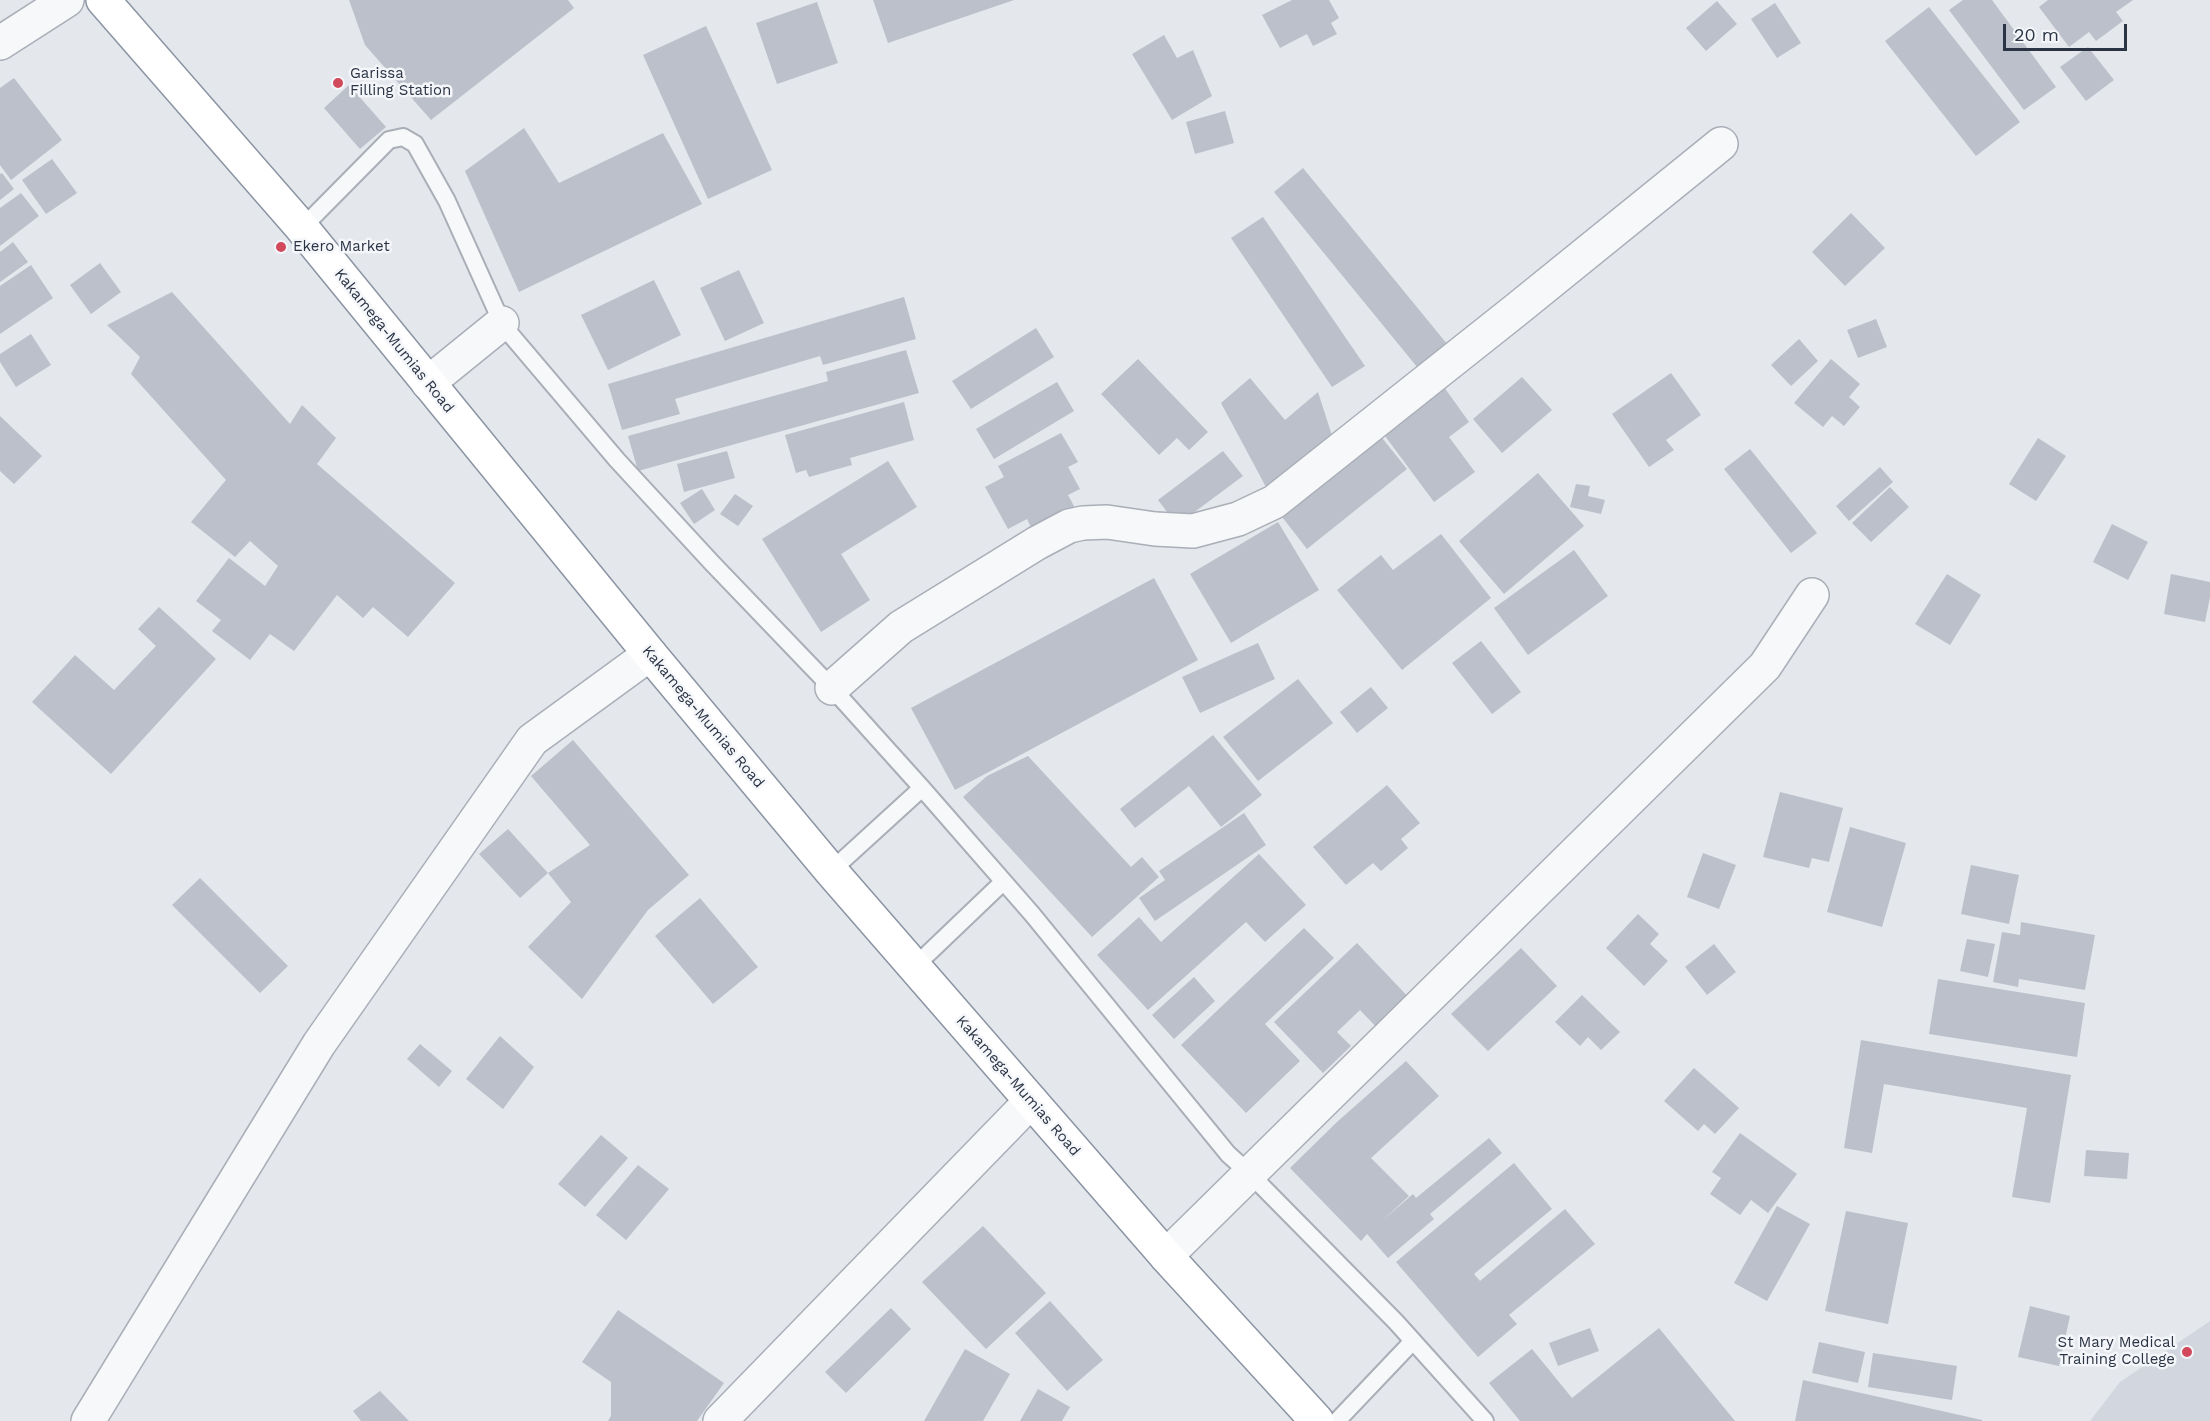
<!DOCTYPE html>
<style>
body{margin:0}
#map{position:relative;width:2210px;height:1421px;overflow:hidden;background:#e4e7ec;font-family:"Work Sans",sans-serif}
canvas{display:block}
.scale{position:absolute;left:2003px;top:24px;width:124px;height:27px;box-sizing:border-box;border:3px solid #2b3445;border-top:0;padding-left:8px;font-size:18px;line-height:21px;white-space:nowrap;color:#2b3445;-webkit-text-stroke:4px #f4f6f9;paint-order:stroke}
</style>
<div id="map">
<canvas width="2210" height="1421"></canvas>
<div class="scale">20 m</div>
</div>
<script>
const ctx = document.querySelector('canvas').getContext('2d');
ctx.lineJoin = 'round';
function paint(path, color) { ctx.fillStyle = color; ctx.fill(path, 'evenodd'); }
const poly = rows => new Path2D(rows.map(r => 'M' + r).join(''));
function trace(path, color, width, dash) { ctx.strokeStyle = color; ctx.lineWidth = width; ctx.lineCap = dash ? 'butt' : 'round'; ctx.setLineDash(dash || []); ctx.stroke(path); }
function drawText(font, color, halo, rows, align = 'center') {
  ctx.font = font + ' "Work Sans",sans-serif'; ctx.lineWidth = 5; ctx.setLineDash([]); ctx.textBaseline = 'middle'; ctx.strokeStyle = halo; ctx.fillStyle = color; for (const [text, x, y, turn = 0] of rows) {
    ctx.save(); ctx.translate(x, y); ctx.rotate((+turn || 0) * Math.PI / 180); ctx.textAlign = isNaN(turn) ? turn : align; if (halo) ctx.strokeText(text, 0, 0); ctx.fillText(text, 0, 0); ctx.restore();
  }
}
paint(poly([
 [2210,1321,2210,1421,2090,1421,2120,1382]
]), '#d2d6de');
paint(poly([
 [349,0,568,0,574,8,431,120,365,45],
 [873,0,1014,0,888,43],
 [1292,0,1329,0,1339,18,1331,23,1337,34,1313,46,1307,34,1280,48,1262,15],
 [1963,0,1992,0,2056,87,2024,110,1949,10],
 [2048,0,2133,0,2116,12,2123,21,2096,41,2089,32,2069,47,2039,7],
 [1717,1,1737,24,1706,51,1686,28],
 [817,2,838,63,777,84,756,23],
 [1775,3,1801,43,1777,58,1751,19],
 [1929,7,2020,122,1976,156,1885,41],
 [706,26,772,170,708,199,643,55],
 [1164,35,1177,58,1193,50,1212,96,1172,120,1132,54],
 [2088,47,2114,80,2086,101,2060,67],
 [14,78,62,140,11,180,0,165,0,88],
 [349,85,386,127,360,149,324,108],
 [1225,111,1234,143,1195,154,1186,122],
 [524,128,559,183,663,133,702,204,519,292,465,171],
 [52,159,77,193,46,214,22,180],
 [1303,168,1452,350,1422,373,1274,192],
 [2,173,14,189,0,200,0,174],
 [21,193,39,216,0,246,0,208],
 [1851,213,1885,248,1845,286,1812,252],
 [1263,217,1365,366,1332,387,1231,238],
 [13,242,28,262,0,282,0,252],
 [100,263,121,292,91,314,70,285],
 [31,265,53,298,0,334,0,286],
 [739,270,764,323,725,341,700,288],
 [654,280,681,335,608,370,581,315],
 [172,292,290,424,302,405,336,438,317,464,455,583,408,637,373,607,363,618,337,595,294,651,270,634,250,660,212,631,221,620,196,601,229,558,265,586,278,566,250,541,235,557,191,522,226,480,131,374,140,357,107,325],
 [904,297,916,339,823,365,820,356,675,399,680,414,622,430,608,384],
 [1876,319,1887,347,1858,358,1847,330],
 [1036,328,1054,357,971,409,952,381],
 [31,334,51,365,16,387,0,362,0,354],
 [1799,339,1818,361,1791,386,1771,365],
 [906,350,919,393,638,471,628,436,828,381,826,372],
 [1138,359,1208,432,1189,450,1177,438,1159,455,1101,394],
 [1831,359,1860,384,1849,397,1860,407,1844,426,1832,416,1823,427,1794,403],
 [1671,373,1701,415,1666,440,1674,450,1649,467,1612,414],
 [1522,377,1552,410,1502,453,1473,419],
 [1250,378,1285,420,1318,392,1337,451,1274,502,1221,403],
 [1057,382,1074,411,994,459,976,429],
 [1444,387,1469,422,1449,437,1475,472,1434,502,1382,432],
 [904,402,914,440,850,458,852,465,809,477,806,470,796,473,785,435],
 [0,416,42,456,14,484,0,471],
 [1061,433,1078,462,1068,467,1080,489,1068,495,1075,508,1033,531,1027,519,1008,529,985,487,1004,477,998,466],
 [1379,434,1407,469,1307,549,1279,513],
 [2038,438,2066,456,2036,501,2009,484],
 [1750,449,1817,533,1791,553,1724,469],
 [727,451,735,478,684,492,677,464],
 [1223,451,1243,476,1177,525,1158,500],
 [888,461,917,507,841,554,870,600,821,632,762,539],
 [1880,467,1893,482,1849,521,1836,506],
 [1538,473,1584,526,1504,594,1459,541],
 [1576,484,1590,486,1588,496,1605,500,1601,514,1570,507],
 [1890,487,1909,507,1871,542,1852,523],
 [702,489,715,510,694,524,680,503],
 [735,494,753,506,738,526,720,514],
 [1278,522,1319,590,1231,643,1190,574],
 [2112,524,2148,542,2128,580,2093,562],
 [1441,534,1491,598,1402,670,1337,590,1381,555,1393,570],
 [1574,550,1608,596,1528,655,1494,608],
 [1947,574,1981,595,1950,645,1915,624],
 [2171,574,2210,582,2210,597,2205,622,2164,614],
 [1154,578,1198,660,955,790,911,708],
 [159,607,216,659,111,774,32,702,75,655,114,690,156,646,138,629],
 [1481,641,1521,692,1492,714,1452,663],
 [1258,643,1275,679,1200,713,1182,677],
 [1298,679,1333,723,1258,781,1223,737],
 [1371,687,1388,708,1357,733,1340,712],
 [1213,735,1262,795,1221,827,1189,786,1135,828,1120,809],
 [573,740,689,875,648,910,582,999,528,947,571,902,548,873,590,845,531,776],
 [1028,756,1131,867,1142,857,1159,877,1092,937,963,797,987,776],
 [1387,785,1420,823,1401,839,1408,848,1381,871,1373,863,1346,885,1313,847],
 [1780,792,1843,808,1829,862,1812,858,1809,868,1763,857],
 [1244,813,1266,845,1155,921,1139,898,1165,880,1159,871],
 [1850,827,1906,843,1882,927,1827,912],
 [508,829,548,873,520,898,479,854],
 [1703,853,1736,865,1719,909,1687,897],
 [1259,854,1306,905,1265,942,1246,922,1148,1010,1097,955,1139,917,1161,942],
 [1971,865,2019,875,2009,924,1961,914],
 [200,878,288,966,260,993,172,905],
 [700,898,758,967,713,1004,655,936],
 [1638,914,1659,934,1650,944,1668,961,1644,986,1606,948],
 [2021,922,2095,935,2085,990,2019,979,2018,987,1993,982,2002,932,2020,935],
 [1304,928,1334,958,1265,1024,1300,1061,1246,1113,1181,1045],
 [1967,939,1995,944,1988,977,1960,971],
 [1357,943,1414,1003,1382,1033,1360,1010,1337,1032,1351,1046,1323,1073,1274,1022],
 [1714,944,1736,972,1707,995,1685,967],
 [1521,948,1557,986,1488,1051,1451,1014],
 [1194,977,1215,1001,1174,1039,1152,1015],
 [1938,979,2085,1003,2077,1057,1929,1034],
 [1582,995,1620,1032,1601,1050,1588,1037,1580,1046,1555,1022],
 [500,1036,534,1067,503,1109,466,1079],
 [1861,1040,2071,1075,2050,1203,2012,1197,2027,1108,1884,1084,1872,1153,1844,1148],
 [420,1044,452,1071,439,1087,407,1059],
 [1406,1061,1439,1096,1371,1158,1409,1196,1382,1221,1413,1194,1416,1198,1489,1138,1502,1153,1430,1214,1434,1219,1388,1258,1367,1234,1361,1241,1290,1168,1337,1122],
 [1694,1068,1739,1108,1715,1134,1704,1124,1698,1131,1664,1101],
 [1740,1133,1797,1174,1768,1213,1751,1200,1740,1215,1710,1194,1721,1178,1712,1172],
 [601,1135,628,1158,585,1207,558,1184],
 [2086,1150,2129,1153,2127,1179,2084,1176],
 [1514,1163,1552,1209,1474,1274,1480,1281,1565,1209,1595,1244,1509,1315,1517,1324,1478,1357,1396,1262],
 [638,1165,669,1189,626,1240,596,1215],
 [1777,1206,1810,1224,1767,1301,1734,1283],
 [1846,1211,1908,1223,1888,1324,1825,1311],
 [983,1226,1046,1293,986,1349,922,1282],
 [1050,1301,1103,1360,1067,1391,1015,1333],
 [2030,1306,2070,1316,2059,1366,2018,1357],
 [891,1308,911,1329,846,1393,825,1372],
 [618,1310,724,1383,697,1421,608,1421,611,1416,611,1382,582,1362],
 [1590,1328,1599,1351,1558,1366,1549,1343],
 [1659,1328,1735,1421,1520,1421,1489,1383,1532,1349,1572,1398],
 [1819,1342,1865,1352,1858,1383,1812,1373],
 [965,1349,1010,1374,983,1421,924,1421],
 [1873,1353,1957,1366,1952,1400,1868,1387],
 [1803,1380,1982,1420,1982,1421,1795,1421],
 [1038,1389,1070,1407,1062,1421,1020,1421],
 [380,1391,409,1421,361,1421,353,1411]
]), '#bbc0ca');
const service = poly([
 [302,228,389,140,403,137,415,144,447,201,502,323,511,335,617,460,712,563,832,688,922,788,1032,914,1228,1154,1249,1173,1396,1322,1485,1421],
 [831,871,922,788],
 [914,967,1003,882],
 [1337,1421,1413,1341]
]);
const minor = poly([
 [0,43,67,0],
 [428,383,502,323],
 [832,688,901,627,1037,543,1069,526,1083,523,1107,522,1155,529,1193,531,1238,519,1274,502,1516,310,1721,144],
 [1166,1256,1765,666,1812,595],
 [88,1421,319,1044,532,740,650,654],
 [720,1421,1031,1101]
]);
const trunk = poly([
 [103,0,302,228,650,654,831,871,1166,1256,1317,1421]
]);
trace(service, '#a9aeb7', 20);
trace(minor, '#a9aeb7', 36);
trace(trunk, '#8b94a3', 36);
trace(service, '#f7f8fa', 16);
trace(minor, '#f7f8fa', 33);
trace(trunk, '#fff', 33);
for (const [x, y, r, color] of [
 [338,83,6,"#d1495b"],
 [281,247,6,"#d1495b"],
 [2187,1352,6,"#d1495b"]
]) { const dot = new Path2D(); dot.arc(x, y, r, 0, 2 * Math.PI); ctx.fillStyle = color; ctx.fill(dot); trace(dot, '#f4f6f9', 2); }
drawText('15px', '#2b3445', '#f4f6f9', [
 ["Garissa",350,74],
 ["Filling Station",350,91],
 ["Ekero Market",293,247],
 ["St Mary Medical",2175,1343,"right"],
 ["Training College",2175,1360,"right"]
], 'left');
drawText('15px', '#2b3445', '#f4f6f9', [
 ["Kakamega-Mumias Road",394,341,51],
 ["Kakamega-Mumias Road",703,717,50],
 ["Kakamega-Mumias Road",1018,1086,49]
]);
</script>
